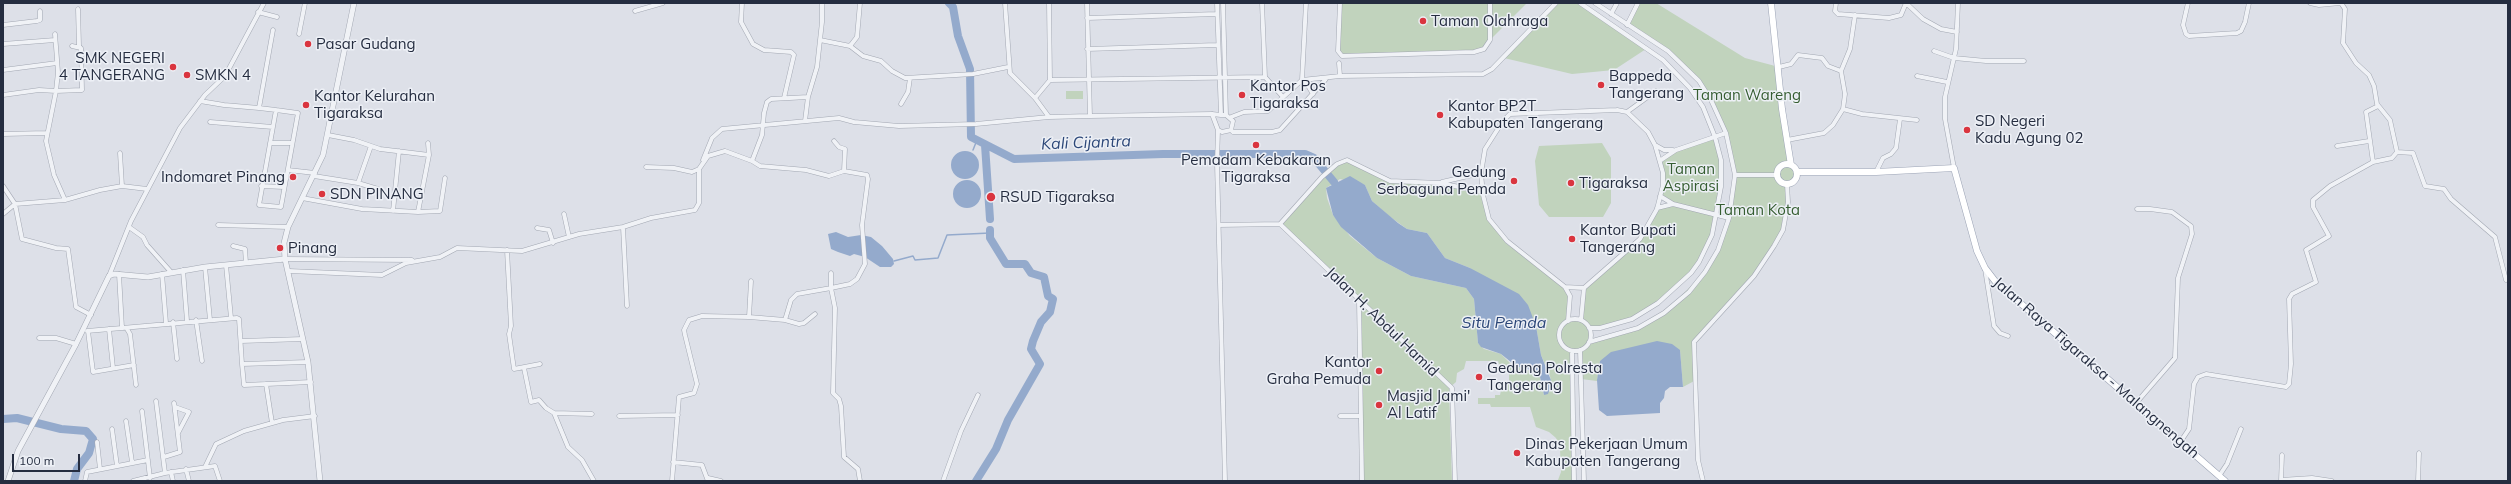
<!DOCTYPE html>
<style>
body{margin:0}
#map{position:relative;width:2511px;height:484px;overflow:hidden;background:#dde0e8;font-family:Mulish,sans-serif}
canvas{display:block}
.frame{position:absolute;inset:0;border:4px solid #252d40;pointer-events:none}
.scale{position:absolute;left:12px;top:454px;width:68px;height:18px;box-sizing:border-box;border:2px solid #252d40;border-top:0;padding-left:5px;font-size:12px;line-height:14px;white-space:nowrap;color:#252d40;-webkit-text-stroke:3px #edf0f6;paint-order:stroke}
</style>
<div id="map">
<canvas width="2511" height="484"></canvas>
<div class="frame"></div>
<div class="scale">100 m</div>
</div>
<script>
const ctx = document.querySelector('canvas').getContext('2d');
ctx.lineJoin = 'round';
function paint(path, color) { ctx.fillStyle = color; ctx.fill(path, 'evenodd'); }
const poly = rows => new Path2D(rows.map(r => 'M' + r).join(''));
function trace(path, color, width, dash) { ctx.strokeStyle = color; ctx.lineWidth = width; ctx.lineCap = dash ? 'butt' : 'round'; ctx.setLineDash(dash || []); ctx.stroke(path); }
function drawText(font, color, halo, rows, align = 'center') {
  ctx.font = font + ' Mulish,sans-serif'; ctx.lineWidth = 3; ctx.setLineDash([]); ctx.textBaseline = 'middle'; ctx.strokeStyle = halo; ctx.fillStyle = color; for (const [text, x, y, turn = 0] of rows) {
    ctx.save(); ctx.translate(x, y); ctx.rotate((+turn || 0) * Math.PI / 180); ctx.textAlign = isNaN(turn) ? turn : align; if (halo) ctx.strokeText(text, 0, 0); ctx.fillText(text, 0, 0); ctx.restore();
  }
}
paint(poly([
 [1338,3,1527,3,1490,40,1488,46,1474,52,1345,56,1338,51],
 [1556,3,1580,3,1646,49,1614,70,1572,74,1504,58],
 [1640,3,1656,3,1745,58,1779,67,1791,165,1797,172,1794,181,1787,184,1788,202,1783,230,1754,276,1694,342,1696,380,1683,387,1680,350,1600,361,1597,381,1581,379,1580,350,1572,351,1574,481,1528,481,1558,480,1561,472,1560,449,1556,438,1549,432,1536,427,1530,407,1491,407,1490,404,1478,404,1478,398,1495,398,1495,395,1500,395,1502,386,1509,381,1509,374,1500,367,1498,361,1466,361,1464,369,1457,373,1456,382,1449,388,1452,481,1362,481,1359,300,1280,224,1337,164,1347,160,1390,181,1422,181,1483,192,1489,219,1507,244,1565,287,1570,296,1568,321,1580,320,1584,288,1640,239,1657,209,1673,204,1660,196,1662,186,1661,160,1667,154,1715,137,1721,160,1721,187,1712,235,1699,262,1658,303,1632,319,1617,324,1589,328,1589,342,1638,328,1664,313,1704,273,1718,250,1729,218,1735,175,1726,133,1699,81,1668,51,1628,25],
 [1340,179,1365,185,1372,201,1389,216,1407,229,1427,233,1445,258,1470,268,1536,326,1541,355,1550,376,1552,390,1544,395,1539,374,1511,364,1501,354,1484,349,1478,343,1474,299,1466,288,1411,276,1377,258,1350,236,1333,215,1327,198,1326,188],
 [1066,91,1083,91,1083,99,1066,99],
 [1602,143,1611,158,1611,203,1603,217,1549,217,1539,205,1535,161,1539,146]
]), '#c1d3bd');
paint(poly([
 '951 165a14 14 0 1 1 28 0a14 14 0 1 1-28 0Z',
 [1350,176,1365,185,1372,201,1398,223,1407,229,1427,233,1445,258,1470,268,1519,294,1528,305,1536,326,1541,355,1552,383,1548,394,1544,395,1540,377,1534,371,1516,366,1501,354,1481,347,1478,343,1474,299,1466,288,1411,276,1377,258,1341,227,1333,215,1326,188],
 '953 194a14 14 0 1 1 28 0a14 14 0 1 1-28 0Z',
 [836,232,848,237,861,235,871,237,882,246,893,259,894,264,891,267,880,267,865,257,854,254,850,256,838,252,831,249,828,234],
 [1657,341,1672,344,1680,350,1683,387,1670,387,1665,391,1664,398,1660,403,1660,413,1607,416,1599,410,1597,380,1600,361,1611,352]
]), '#94aacc');
trace(poly([
 [973,150,977,140],
 [894,261,913,256,915,260,938,258,947,235,990,233]
]), '#94aacc', 1.5);
trace(poly([
 [949,3,953,7,958,36,970,69,971,137,1014,159,1163,154,1305,154,1314,158,1334,182],
 [985,145,990,219],
 [3,419,17,418,61,429,86,431,93,439,89,453,77,469,74,481],
 [976,481,996,449,1008,420,1040,364,1031,349,1033,341,1041,322,1050,312,1053,299,1048,296,1044,277,1031,273,1025,264,1006,264,990,238,990,230]
]), '#94aacc', 8);
const minor = poly([
 [742,3,741,22,753,44,764,50,791,52,794,55,784,98],
 [1005,3,1010,73,1035,98,1049,117,1090,116,1212,114,1221,115,1226,115,1233,121,1231,130,1222,132,1218,130,1212,114],
 [1087,3,1090,116],
 [1217,3,1221,115],
 [1223,3,1226,115],
 [1340,3,1338,51,1342,56,1474,52,1484,49,1490,40,1490,3],
 [1580,3,1663,60,1690,88,1703,107,1715,137,1721,160,1721,187,1712,235,1699,262,1691,273,1658,303,1632,319,1600,328,1589,328],
 [1836,3,1835,11,1838,14,1889,18,1901,15,1906,3],
 [1906,3,1923,19,1941,29,1957,32],
 [2188,3,2183,25,2186,34,2189,36,2237,33,2241,31,2245,22,2249,3],
 [2310,3,2319,5,2340,3],
 [2341,3,2345,9,2343,43,2356,63,2369,75,2374,86,2377,104,2390,120,2397,152,2392,158,2373,162],
 [78,9,79,46],
 [635,11,663,3],
 [258,12,277,17],
 [1611,14,1617,3],
 [1087,18,1217,14],
 [3,25,37,21,40,20,40,11],
 [1627,25,1638,3],
 [55,34,58,72,56,91,82,90,81,48,72,46],
 [299,34,305,3],
 [820,40,850,46,863,56,881,61,892,71,905,78,973,74,1008,67],
 [3,44,55,40],
 [850,46,857,37,860,3],
 [1087,49,1217,45],
 [1934,51,1954,58,1986,61,2024,61],
 [1339,63,1340,76],
 [1779,67,1791,64,1798,55,1822,58,1828,66,1841,71,1850,49,1855,15],
 [3,70,57,63],
 [1841,71,1845,94,1843,109],
 [1917,76,1947,82],
 [1265,77,1283,97],
 [1050,80,1265,77,1262,3],
 [1302,80,1306,3],
 [1301,82,1307,84,1313,94],
 [3,95,39,90,56,91,46,141,54,175,65,200,100,190,122,186,147,189],
 [1035,98,1050,80,1049,3],
 [200,101,224,105,259,108,276,110,298,113,281,207,259,205,276,110],
 [901,104,908,92,910,78],
 [259,108,273,30],
 [1617,110,1627,112,1648,132,1655,145,1663,173,1663,185,1657,209,1640,239,1584,288,1565,287,1507,241,1489,219,1483,195,1481,173,1485,149,1503,121,1510,114,1617,110],
 [1627,112,1656,91],
 [1231,117,1244,112,1268,111,1302,80,1340,76,1483,74,1492,69,1556,3],
 [805,121,808,97],
 [210,122,273,127],
 [1218,130,1217,163,1225,481],
 [1231,130,1233,132,1272,132,1280,130,1326,79],
 [3,134,47,133],
 [328,135,354,140,380,149,429,155],
 [1787,140,1824,133,1833,125,1843,109,1862,114,1917,120],
 [834,141,839,147,845,149,844,171],
 [270,143,292,143],
 [1655,145,1664,150,1673,150],
 [371,146,358,183,378,189],
 [2337,146,2369,141],
 [2397,152,2413,153,2425,186,2444,189,2451,199,2495,237,2506,280],
 [120,153,122,186],
 [703,160,712,138,722,129,839,118,854,122,899,126,976,124,1049,117],
 [1661,160,1676,150,1726,133],
 [752,161,760,166,806,170,829,176,844,171,867,175,868,179,862,225,865,264,857,279,850,284,831,288,835,308,833,393,839,399,841,406,844,457,858,469,860,481],
 [646,167,674,168,692,172,699,169],
 [1954,168,1945,119,1945,97,1956,49,1958,3],
 [288,170,315,173],
 [1876,172,1883,158,1891,154,1896,148,1900,119],
 [1735,175,1778,175],
 [314,176,358,183],
 [1442,182,1481,173],
 [3,186,15,204,22,239,56,248,68,249,76,307,91,315],
 [261,186,284,187],
 [1660,196,1673,204,1729,218],
 [302,198,362,209,418,212,429,155,428,143],
 [1657,208,1673,204],
 [2137,209,2150,209,2172,212,2191,226,2192,234,2178,278,2175,358,2137,402],
 [393,211,399,151],
 [418,212,440,211,445,178],
 [3,214,15,204,65,200],
 [564,214,569,237],
 [1280,224,1452,388,1455,481],
 [218,225,288,227],
 [1219,225,1280,224,1322,177,1337,164,1347,160,1390,181,1440,183,1483,192],
 [129,227,143,237,147,245,171,272],
 [623,227,627,306],
 [537,228,549,230,553,243],
 [233,246,245,249,246,263],
 [507,250,511,326,509,334,514,369,540,364],
 [285,259,412,260],
 [226,265,231,318],
 [205,267,210,320],
 [1985,269,1994,326,2000,333,2008,336],
 [183,270,187,321],
 [289,271,382,275,406,263,440,257,457,248,522,251,579,234,623,227,651,218,695,210,699,203,699,169,708,156,725,151,752,161,762,135,764,113,767,102,771,99,808,97,817,67,822,22,822,3],
 [119,274,122,328,237,318,239,319,242,364,308,362],
 [162,274,166,323],
 [109,276,131,221,180,128,205,95,225,76,264,3],
 [1565,287,1570,296,1568,321],
 [1359,301,1362,481],
 [749,317,751,281],
 '1559 335a16 16 0 1 1 32 0a16 16 0 1 1-32 0Z',
 [196,320,202,361],
 [785,320,799,324,804,323,815,314],
 [1581,320,1584,288],
 [173,322,177,359],
 [109,329,113,368],
 [127,329,130,334,136,385],
 [87,331,122,328],
 [88,331,93,372,134,365],
 [39,338,56,338,76,344],
 [241,341,303,339],
 [1589,342,1638,328,1664,313,1689,292,1705,272,1718,250,1729,218,1735,175,1726,133,1711,100,1699,81,1668,51,1595,3],
 [1580,350,1584,481],
 [1572,351,1574,481],
 [242,364,244,385,311,382],
 [524,368,531,402,539,400,546,408,554,413,592,414],
 [266,384,272,423],
 [156,401,165,473],
 [175,407,189,412,178,433],
 [142,411,150,478],
 [554,413,568,447,582,460,594,481],
 [619,416,678,415],
 [1340,416,1361,416],
 [126,421,132,462],
 [112,429,117,466],
 [2181,441,2189,429,2194,384,2198,377,2206,374,2286,387,2289,384,2291,364,2289,299,2292,294,2316,282,2306,250,2329,236,2313,207,2313,200,2330,186,2373,162,2366,112,2378,106],
 [97,442,100,469],
 [164,457,180,452,174,403],
 [673,462,702,465,708,481],
 [205,467,216,444,244,431,283,420,315,416],
 [186,469,189,481],
 [171,472,173,481],
 [2219,476,2227,464,2241,429],
 [708,478,721,481],
 [2281,480,2312,478,2332,481],
 [85,481,87,472,148,460],
 [133,481,165,473,215,466,220,481],
 [672,481,679,397,694,393,697,384,685,335,684,330,689,320,702,316,749,317,785,320,791,300,797,294,831,288,831,273],
 [943,481,961,431,978,395],
 [1703,481,1698,460,1694,342,1754,276,1774,246,1783,230,1788,202,1787,184],
 [2281,481,2282,455],
 [2418,481,2419,453]
]);
const tertiary = poly([
 [8,481,18,451,76,344,109,276,114,274,148,277,205,267,285,259],
 [320,481,308,362,285,259,284,243,288,227,323,155,354,3]
]);
const primary = poly([
 [1771,3,1782,109,1791,165],
 '1777 174a10 10 0 1 1 20 0a10 10 0 1 1-20 0Z',
 [1797,172,1876,172,1954,168,1977,251,1985,268,1995,281,2225,481]
]);
trace(minor, '#a2a7b2', 5);
trace(tertiary, '#a2a7b2', 6);
trace(primary, '#9ba3b5', 7);
trace(minor, '#f0f2f6', 4);
trace(tertiary, '#f0f2f6', 5);
trace(primary, '#fff', 6);
for (const [x, y, r, color] of [
 [1423,21,4,"#da353f"],
 [308,44,4,"#da353f"],
 [173,67,4,"#da353f"],
 [187,75,4,"#da353f"],
 [1601,85,4,"#da353f"],
 [1242,95,4,"#da353f"],
 [306,105,4,"#da353f"],
 [1440,115,4,"#da353f"],
 [1967,130,4,"#da353f"],
 [1256,145,4,"#da353f"],
 [293,177,4,"#da353f"],
 [1514,181,4,"#da353f"],
 [1571,183,4,"#da353f"],
 [322,194,4,"#da353f"],
 [991,197,5,"#da353f"],
 [1572,239,4,"#da353f"],
 [280,248,4,"#da353f"],
 [1379,371,4,"#da353f"],
 [1479,377,4,"#da353f"],
 [1379,405,4,"#da353f"],
 [1517,453,4,"#da353f"]
]) { const dot = new Path2D(); dot.arc(x, y, r, 0, 2 * Math.PI); ctx.fillStyle = color; ctx.fill(dot); trace(dot, '#edf0f6', 1.5); }
drawText('15px', '#252d40', '#edf0f6', [
 ["Taman Olahraga",1431,21],
 ["Pasar Gudang",316,44],
 ["SMK NEGERI",165,58,"right"],
 ["4 TANGERANG",165,75,"right"],
 ["SMKN 4",195,75],
 ["Bappeda",1609,76],
 ["Tangerang",1609,93],
 ["Kantor Pos",1250,86],
 ["Tigaraksa",1250,103],
 ["Kantor Kelurahan",314,96],
 ["Tigaraksa",314,113],
 ["Kantor BP2T",1448,106],
 ["Kabupaten Tangerang",1448,123],
 ["SD Negeri",1975,121],
 ["Kadu Agung 02",1975,138],
 ["Pemadam Kebakaran",1256,160,"center"],
 ["Tigaraksa",1256,177,"center"],
 ["Gedung",1506,172,"right"],
 ["Serbaguna Pemda",1506,189,"right"],
 ["Indomaret Pinang",285,177,"right"],
 ["Tigaraksa",1579,183],
 ["SDN PINANG",330,194],
 ["RSUD Tigaraksa",1000,197],
 ["Kantor Bupati",1580,230],
 ["Tangerang",1580,247],
 ["Pinang",288,248],
 ["Kantor",1371,362,"right"],
 ["Graha Pemuda",1371,379,"right"],
 ["Gedung Polresta",1487,368],
 ["Tangerang",1487,385],
 ["Masjid Jami'",1387,396],
 ["Al Latif",1387,413],
 ["Dinas Pekerjaan Umum",1525,444],
 ["Kabupaten Tangerang",1525,461]
], 'left');
drawText('15px', '#355d31', '#edf0f6', [
 ["Taman Wareng",1747,95],
 ["Taman",1691,169],
 ["Aspirasi",1691,186],
 ["Taman Kota",1758,210]
]);
drawText('15px', '#252d40', '#edf0f6', [
 ["Jalan H. Abdul Hamid",1382,322,44],
 ["Jalan Raya Tigaraksa - Malangnengah",2096,368,41]
]);
drawText('italic 16px', '#2c4778', '#edf0f6', [
 ["Kali Cijantra",1086,143,-2],
 ["Situ Pemda",1504,323]
]);
</script>
